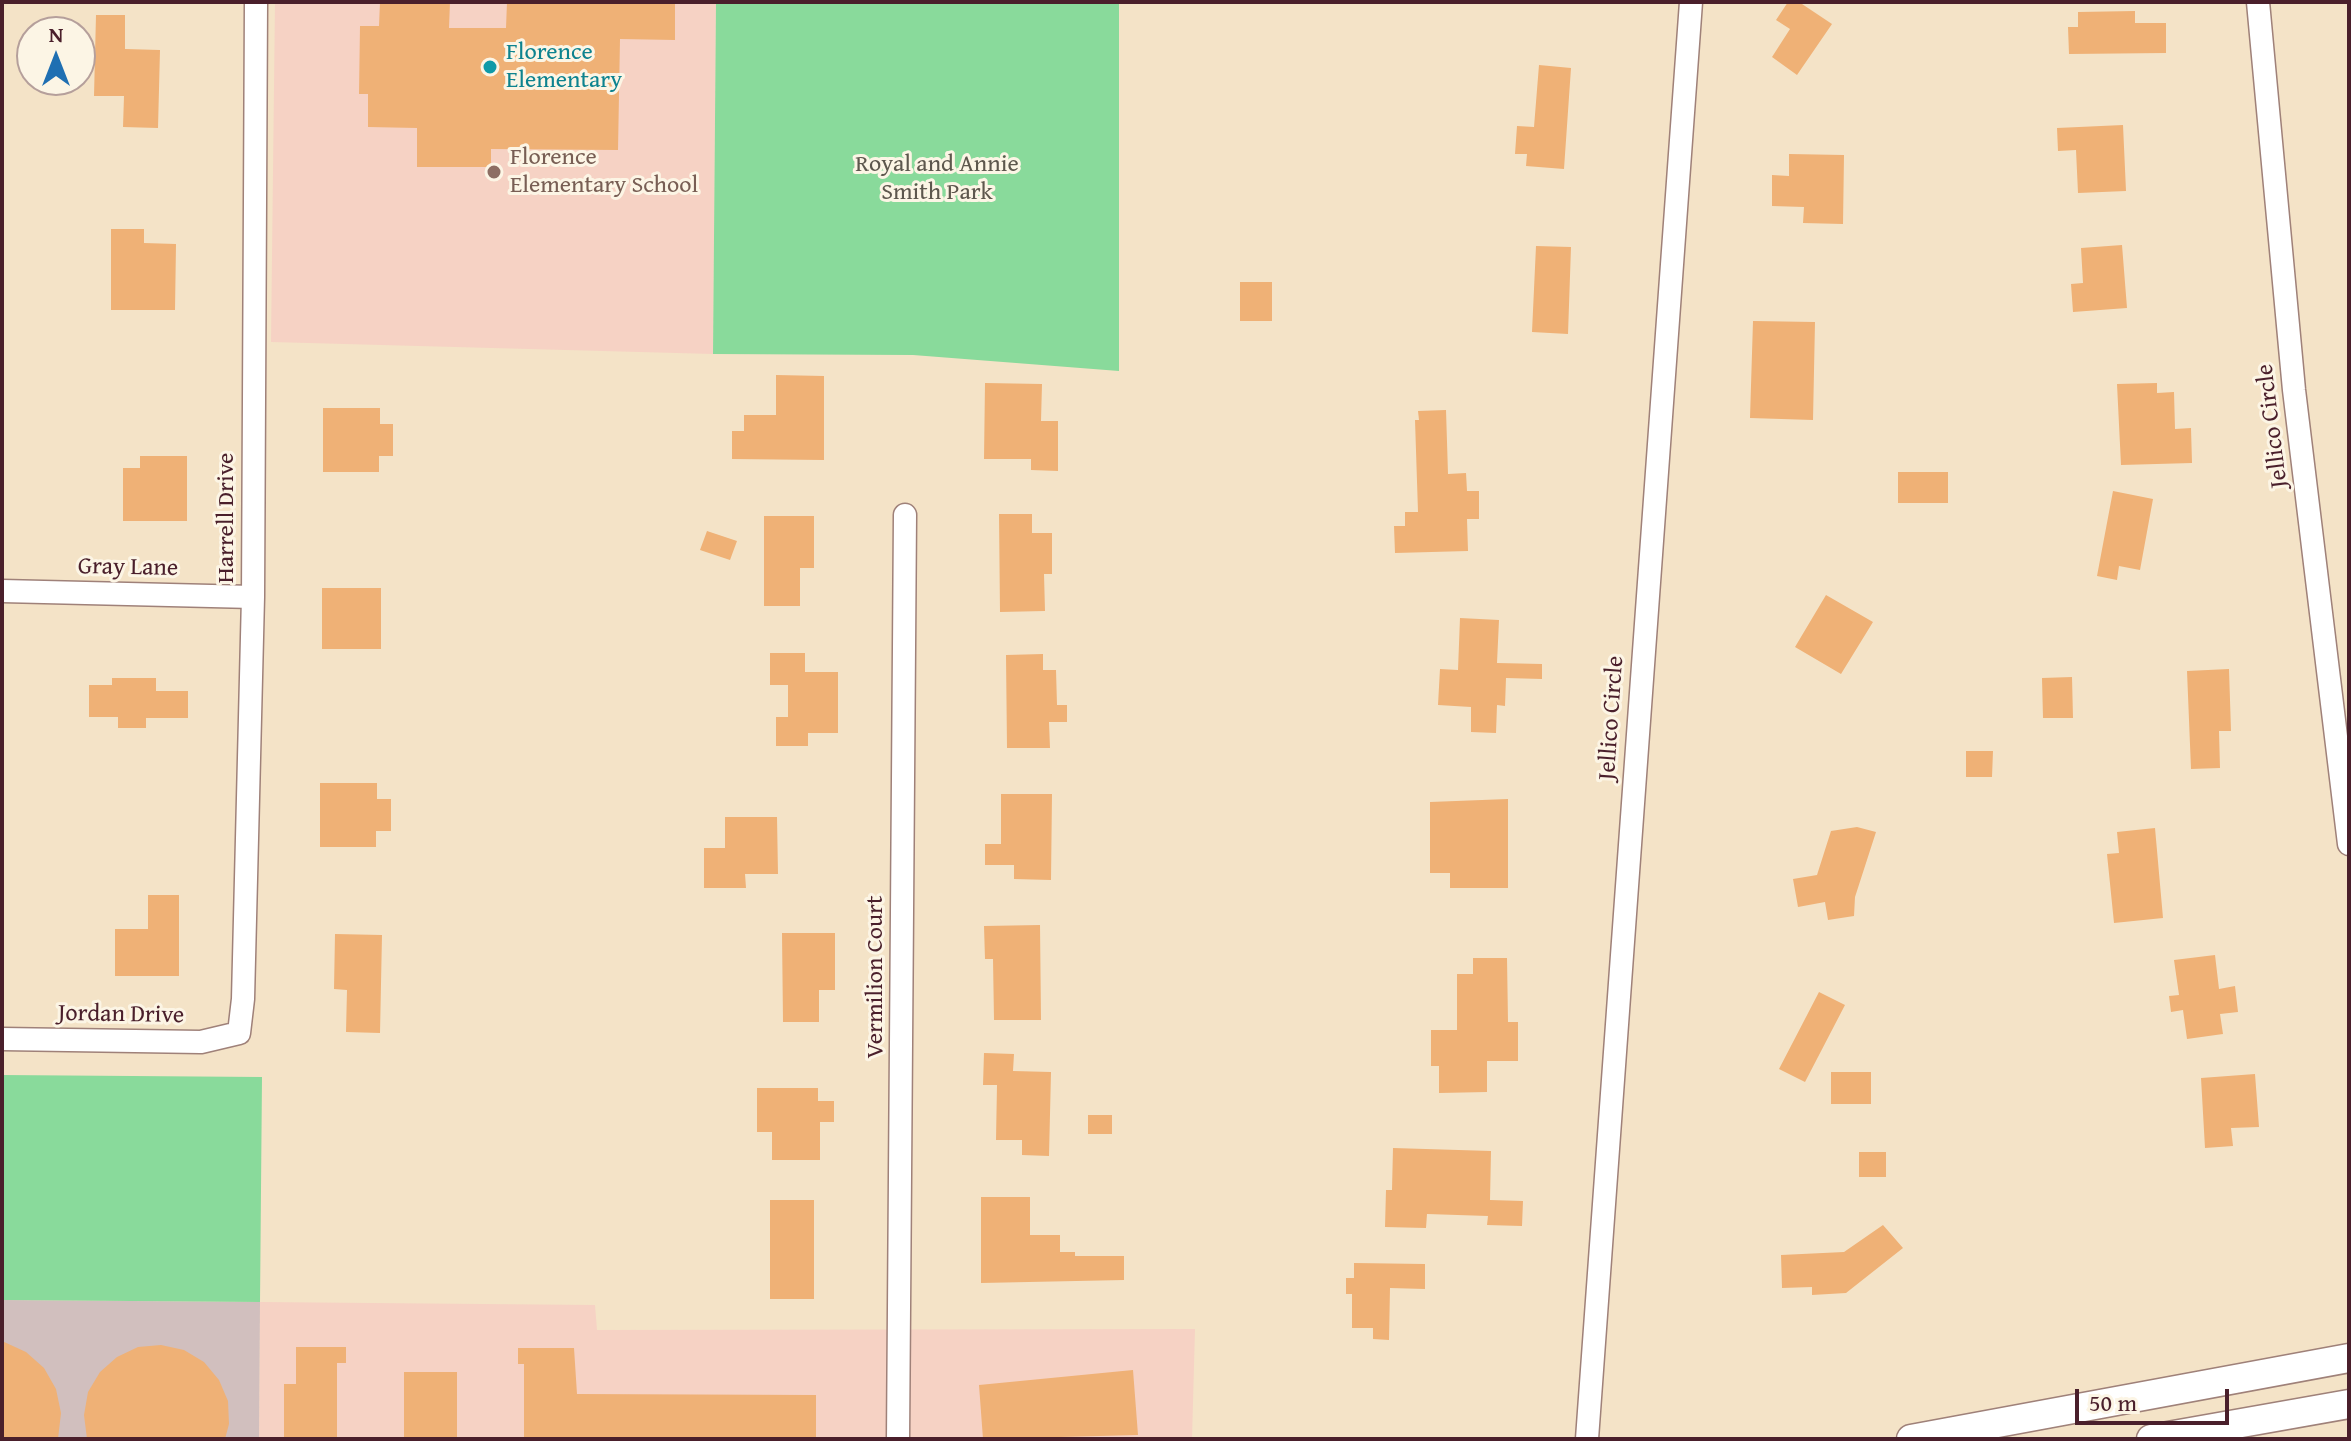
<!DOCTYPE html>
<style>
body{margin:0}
#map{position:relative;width:2351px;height:1441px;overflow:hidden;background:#f4e3c7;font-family:"Gentium Book Plus",serif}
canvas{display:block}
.frame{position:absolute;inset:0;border:4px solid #4a1f2b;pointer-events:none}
.north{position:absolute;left:16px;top:16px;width:80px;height:80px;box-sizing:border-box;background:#fcf5e5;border:2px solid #b59f9b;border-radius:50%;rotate:0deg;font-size:22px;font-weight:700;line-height:32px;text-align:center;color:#4a1f2b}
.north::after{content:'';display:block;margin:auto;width:28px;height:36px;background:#1f6fb2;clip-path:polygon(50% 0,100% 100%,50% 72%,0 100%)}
.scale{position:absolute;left:2075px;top:1389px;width:154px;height:36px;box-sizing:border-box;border:4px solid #4a1f2b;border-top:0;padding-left:10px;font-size:24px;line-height:28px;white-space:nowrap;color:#4a1f2b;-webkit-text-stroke:6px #fcf5e5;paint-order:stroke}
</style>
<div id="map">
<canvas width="2351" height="1441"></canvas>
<div class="frame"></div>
<div class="north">N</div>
<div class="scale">50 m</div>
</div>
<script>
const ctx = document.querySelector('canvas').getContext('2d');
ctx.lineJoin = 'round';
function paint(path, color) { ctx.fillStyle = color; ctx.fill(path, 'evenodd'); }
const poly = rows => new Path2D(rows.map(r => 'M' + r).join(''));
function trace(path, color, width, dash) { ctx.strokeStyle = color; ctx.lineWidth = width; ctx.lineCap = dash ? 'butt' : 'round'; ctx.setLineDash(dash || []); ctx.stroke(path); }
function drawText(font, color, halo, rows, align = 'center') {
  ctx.font = font + ' "Gentium Book Plus",serif'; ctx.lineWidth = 6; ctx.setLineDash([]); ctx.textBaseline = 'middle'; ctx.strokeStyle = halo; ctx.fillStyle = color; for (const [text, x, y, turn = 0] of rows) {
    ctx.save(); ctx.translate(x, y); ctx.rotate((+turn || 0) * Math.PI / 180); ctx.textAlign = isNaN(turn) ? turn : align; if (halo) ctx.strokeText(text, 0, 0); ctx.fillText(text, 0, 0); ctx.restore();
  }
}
paint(poly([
 [275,2,716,2,713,354,271,342],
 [260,1302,595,1305,597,1330,1195,1329,1192,1439,259,1439]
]), '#f6d2c4');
paint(poly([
 [2,1300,260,1302,259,1439,2,1439]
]), '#d1bfbe');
paint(poly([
 [716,2,1119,2,1119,371,913,355,713,354],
 [2,1075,262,1077,260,1302,2,1300]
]), '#89da9b');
paint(poly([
 [380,2,450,2,449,28,506,28,507,2,675,2,675,40,620,39,618,150,491,149,491,167,417,167,417,128,368,127,368,94,359,94,360,26,379,26],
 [1788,2,1799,2,1832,24,1797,75,1772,57,1790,29,1776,20],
 [2135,11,2135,23,2166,23,2166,53,2069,54,2068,27,2078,27,2078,12],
 [96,15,125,15,125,49,160,50,158,128,123,127,124,96,94,96],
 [1539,65,1571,68,1564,169,1526,166,1527,154,1515,154,1517,126,1534,127],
 [2123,125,2126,191,2078,193,2076,150,2058,151,2057,128],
 [1789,154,1844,155,1843,224,1803,223,1804,207,1772,206,1772,175,1789,176],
 [111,229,144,229,144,243,176,244,175,310,111,310],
 [2122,245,2127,308,2073,312,2071,284,2083,283,2081,248],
 [1536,246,1571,247,1568,334,1532,332],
 [1240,282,1272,282,1272,321,1240,321],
 [1753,321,1815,322,1813,420,1750,418],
 [776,375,824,376,824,460,732,459,732,431,744,431,744,415,776,415],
 [985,383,1042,384,1041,421,1058,421,1058,471,1031,470,1031,459,984,459],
 [2157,383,2157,393,2174,392,2175,429,2191,428,2192,463,2121,465,2117,384],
 [323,408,380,408,380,424,393,424,393,456,379,456,379,472,323,472],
 [1446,410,1448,474,1466,473,1467,491,1479,491,1479,519,1467,519,1468,551,1395,553,1394,526,1405,526,1405,512,1418,512,1415,420,1419,420,1418,411],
 [140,456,187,456,187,521,123,521,123,468,140,468],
 [1898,472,1948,472,1948,503,1898,503],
 [2113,491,2153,499,2140,570,2119,566,2117,580,2097,576],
 [999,514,1032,514,1032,533,1052,533,1052,574,1044,574,1045,611,1000,612],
 [764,516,814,516,814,568,800,568,800,606,764,606],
 [707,531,737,541,730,560,700,550],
 [322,588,381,588,381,649,322,649],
 [1826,595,1873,622,1841,674,1795,647],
 [1460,618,1499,620,1497,663,1542,664,1542,679,1506,678,1505,706,1497,705,1496,733,1471,732,1471,707,1438,705,1440,669,1458,670],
 [770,653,805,653,805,672,838,672,838,733,808,733,808,746,776,746,776,717,788,717,788,685,770,685],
 [1043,654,1043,670,1056,670,1057,705,1067,705,1067,722,1049,722,1050,748,1007,748,1006,655],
 [2229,669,2231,731,2219,731,2220,768,2191,769,2187,671],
 [2072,677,2073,718,2043,718,2042,678],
 [112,678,156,678,156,691,188,691,188,718,146,718,146,728,118,728,118,717,89,717,89,685,112,685],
 [1966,751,1993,751,1992,777,1966,777],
 [320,783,377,783,377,799,391,799,391,831,376,831,376,847,320,847],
 [1001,794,1052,794,1051,880,1014,879,1014,865,985,865,985,844,1001,844],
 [1508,799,1508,888,1450,888,1450,873,1430,873,1430,802],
 [725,817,777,817,778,874,745,874,746,888,704,888,704,848,725,848],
 [1857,827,1876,832,1855,897,1854,916,1828,920,1825,902,1798,907,1793,879,1817,875,1831,831],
 [2155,828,2163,918,2114,923,2107,854,2119,853,2117,832],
 [148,895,179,895,179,976,115,976,115,929,148,929],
 [1040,925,1041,1020,994,1020,993,959,985,959,984,926],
 [782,933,835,933,835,990,819,990,819,1022,783,1022],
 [335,934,382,935,380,1033,346,1032,347,990,334,989],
 [2215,955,2219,989,2235,986,2238,1012,2220,1014,2223,1034,2187,1039,2183,1010,2171,1012,2169,996,2179,995,2174,960],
 [1473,958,1507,958,1508,1022,1518,1022,1518,1061,1487,1061,1487,1092,1439,1093,1439,1066,1431,1066,1431,1030,1457,1030,1457,974,1473,974],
 [1819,992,1845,1005,1805,1082,1779,1069],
 [984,1053,1014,1054,1013,1071,1051,1072,1049,1156,1022,1155,1022,1140,996,1140,997,1085,983,1085],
 [1831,1072,1871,1072,1871,1104,1831,1104],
 [2255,1074,2259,1127,2231,1128,2233,1146,2205,1148,2201,1078],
 [757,1088,818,1088,818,1101,834,1101,834,1122,820,1122,820,1160,772,1160,772,1132,757,1132],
 [1088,1115,1112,1115,1112,1134,1088,1134],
 [1393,1148,1491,1151,1490,1200,1523,1201,1522,1226,1487,1225,1488,1216,1427,1214,1426,1228,1385,1227,1386,1190,1392,1190],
 [1859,1152,1886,1152,1886,1177,1859,1177],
 [981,1197,1030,1197,1030,1235,1060,1235,1060,1252,1075,1252,1075,1256,1124,1256,1124,1280,981,1283],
 [770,1200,814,1200,814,1299,770,1299],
 [1883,1225,1903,1248,1846,1293,1812,1295,1812,1287,1782,1288,1781,1255,1844,1252],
 [1354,1263,1425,1264,1425,1289,1390,1288,1389,1340,1373,1339,1373,1328,1352,1328,1352,1294,1346,1294,1346,1278,1354,1278],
 [2,1341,26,1352,44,1368,56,1389,61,1413,58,1439,2,1439],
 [161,1345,184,1350,204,1362,219,1380,228,1401,229,1424,225,1439,87,1439,84,1415,88,1392,100,1372,117,1357,138,1347],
 [296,1347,346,1347,346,1363,337,1363,337,1439,284,1439,284,1384,296,1384],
 [518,1348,574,1348,577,1394,816,1395,816,1439,524,1439,524,1364,518,1364],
 [1133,1370,1138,1435,983,1439,979,1385],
 [404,1372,457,1372,457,1439,404,1439]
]), '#efb176');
const minor = poly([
 [2258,2,2294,390,2349,844],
 [2,591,253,597],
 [2,1039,201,1042,239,1033,243,999,253,597,256,2],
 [898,1439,905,515],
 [1587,1439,1691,2]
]);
const major = poly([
 [1911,1439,2349,1358],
 [2151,1439,2349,1404]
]);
trace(minor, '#9f8179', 25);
trace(major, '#9f8179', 31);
trace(minor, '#fff', 22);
trace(major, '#fff', 28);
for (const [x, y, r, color] of [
 [490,67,8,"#0f9aa8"],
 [494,172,8,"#8d6e63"]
]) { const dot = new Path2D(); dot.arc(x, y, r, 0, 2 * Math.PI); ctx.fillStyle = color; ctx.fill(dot); trace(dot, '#fcf5e5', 3); }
drawText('24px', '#0d838f', '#fcf5e5', [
 ["Florence",506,53],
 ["Elementary",506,81]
], 'left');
drawText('24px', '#785e54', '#fcf5e5', [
 ["Florence",510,158],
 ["Elementary School",510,186]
], 'left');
drawText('24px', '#5d574d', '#fcf5e5', [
 ["Royal and Annie",937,165],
 ["Smith Park",937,193]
]);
drawText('24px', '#4a1f2b', '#fcf5e5', [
 ["Jellico Circle",2273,426,-97],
 ["Harrell Drive",227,518,-90],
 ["Gray Lane",128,568,1],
 ["Jellico Circle",1612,718,-86],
 ["Vermilion Court",876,977,-90],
 ["Jordan Drive",121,1015,1]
]);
</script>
